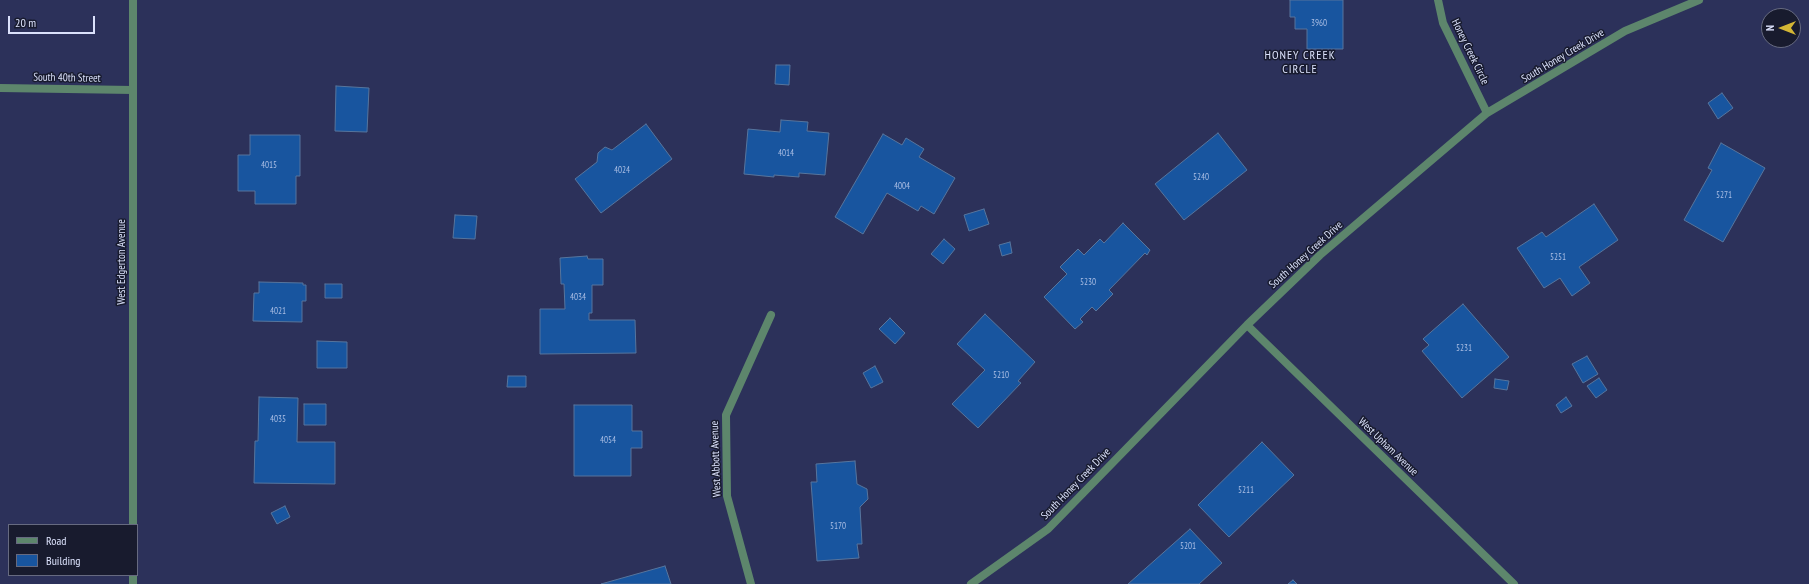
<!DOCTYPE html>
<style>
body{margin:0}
#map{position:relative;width:1809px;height:584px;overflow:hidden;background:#2c315a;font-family:"PT Sans Narrow",sans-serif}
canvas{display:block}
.legend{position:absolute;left:8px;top:524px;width:130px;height:52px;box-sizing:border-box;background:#181b2e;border:1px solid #666a80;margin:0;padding:5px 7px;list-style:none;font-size:12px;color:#dbe1fb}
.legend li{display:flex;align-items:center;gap:8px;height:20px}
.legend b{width:20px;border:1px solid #666a80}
.north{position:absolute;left:1761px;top:8px;width:40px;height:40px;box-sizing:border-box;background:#181b2e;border:1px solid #666a80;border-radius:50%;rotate:270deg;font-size:11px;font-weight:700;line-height:16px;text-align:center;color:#dbe1fb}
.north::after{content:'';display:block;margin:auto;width:14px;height:18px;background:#d3b635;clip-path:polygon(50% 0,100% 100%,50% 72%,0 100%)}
.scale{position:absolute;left:8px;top:16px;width:87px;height:18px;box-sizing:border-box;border:2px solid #dbe1fb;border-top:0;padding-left:5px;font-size:12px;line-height:14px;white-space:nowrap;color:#dbe1fb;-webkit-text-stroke:3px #181b2e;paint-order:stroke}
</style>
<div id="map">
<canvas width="1809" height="584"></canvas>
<ul class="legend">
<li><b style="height:5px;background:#5d866c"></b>Road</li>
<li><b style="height:11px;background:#18559f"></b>Building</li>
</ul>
<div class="north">N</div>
<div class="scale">20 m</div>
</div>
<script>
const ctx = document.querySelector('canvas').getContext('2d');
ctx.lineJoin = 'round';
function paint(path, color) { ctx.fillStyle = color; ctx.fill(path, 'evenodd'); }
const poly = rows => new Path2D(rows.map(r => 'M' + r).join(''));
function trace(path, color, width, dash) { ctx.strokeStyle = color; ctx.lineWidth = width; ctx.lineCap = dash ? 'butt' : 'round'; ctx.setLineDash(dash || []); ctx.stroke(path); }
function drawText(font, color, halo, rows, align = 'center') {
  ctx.font = font + ' "PT Sans Narrow",sans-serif'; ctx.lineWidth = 3; ctx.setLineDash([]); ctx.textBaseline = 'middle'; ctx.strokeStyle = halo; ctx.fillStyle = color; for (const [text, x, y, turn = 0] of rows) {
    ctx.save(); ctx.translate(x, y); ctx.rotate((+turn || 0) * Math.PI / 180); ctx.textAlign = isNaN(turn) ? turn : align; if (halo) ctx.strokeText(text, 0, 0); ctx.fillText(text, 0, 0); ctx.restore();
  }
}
const building = poly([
 [1290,0,1343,0,1343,49,1307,49,1307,29,1295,29,1295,17,1290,17,1290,0],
 [776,65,790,65,789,85,775,84,776,65],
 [336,86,369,88,367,132,335,131,336,86],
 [1722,93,1733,108,1718,119,1708,103,1722,93],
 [781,120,808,122,807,131,829,133,825,175,799,173,799,177,774,175,774,177,744,174,748,129,780,132,781,120],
 [646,124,672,159,601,213,575,179,597,162,598,153,605,147,612,150,646,124],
 [1218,133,1247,170,1184,220,1155,184,1218,133],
 [883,134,902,145,906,138,924,149,919,157,955,178,934,214,921,206,918,211,887,193,863,234,835,217,883,134],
 [250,135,300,135,300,176,296,176,296,204,255,204,255,191,238,191,238,155,250,155,250,135],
 [1721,143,1765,168,1723,242,1684,220,1712,170,1708,168,1721,143],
 [1594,204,1618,240,1579,267,1590,283,1572,296,1560,278,1544,288,1517,248,1542,232,1546,237,1594,204],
 [984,209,989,224,969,231,964,215,984,209],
 [455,215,477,216,475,239,453,238,455,215],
 [1123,223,1150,250,1147,255,1145,253,1109,290,1113,294,1096,311,1092,307,1080,319,1083,322,1075,329,1044,297,1067,274,1060,267,1078,249,1084,255,1100,239,1104,243,1123,223],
 [944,239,955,249,943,264,931,254,944,239],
 [1010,242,1012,253,1002,256,999,245,1010,242],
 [587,256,588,259,603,259,603,285,592,285,592,313,589,313,589,320,635,320,636,353,540,354,540,309,565,309,564,284,561,284,560,258,587,256],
 [259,282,303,283,303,285,306,285,306,301,302,301,302,322,253,321,254,293,259,293,259,282],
 [325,284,342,284,342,298,325,298,325,284],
 [1463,304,1509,357,1462,398,1422,351,1429,345,1423,339,1463,304],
 [985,314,1035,362,1018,381,1021,383,978,428,952,404,985,370,957,344,985,314],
 [890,318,905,333,895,344,879,329,890,318],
 [317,341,347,342,347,368,317,368,317,341],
 [1587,356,1598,374,1583,383,1572,364,1587,356],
 [875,366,883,382,871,388,863,373,875,366],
 [508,376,526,376,526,387,507,387,508,376],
 [1599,378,1607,390,1596,398,1587,386,1599,378],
 [1495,379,1509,381,1507,390,1494,388,1495,379],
 [259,397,298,398,297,442,335,442,335,484,254,483,255,441,258,441,259,397],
 [1566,397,1572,406,1561,413,1556,405,1566,397],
 [304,404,326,404,326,425,304,425,304,404],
 [574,405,632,405,632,431,642,431,642,448,631,448,631,476,574,476,574,405],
 [1262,442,1294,475,1229,537,1198,505,1262,442],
 [855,461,857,484,867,489,868,499,860,507,862,544,857,544,859,558,817,561,811,482,817,482,816,464,855,461],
 [285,506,290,517,277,524,271,513,285,506],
 [1190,529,1222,563,1199,584,1128,584,1190,529],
 [665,566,671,584,601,584,665,566],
 [1293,580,1297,584,1288,584,1293,580]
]);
paint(building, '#18559f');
trace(building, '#57759d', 1);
trace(poly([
 [1438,0,1443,23,1487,113],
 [0,88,133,90],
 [1247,325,1514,584],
 [751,584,727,496,726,415,771,315],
 [971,584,1048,529,1247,325,1320,255,1487,113,1625,31,1699,0]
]), '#5d866c', 8);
trace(poly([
 [133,525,133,0],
 [133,575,133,584]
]), '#5d866c', 8);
drawText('9px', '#aabee4', null, [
 ["3960",1319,23],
 ["4014",786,153],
 ["4015",269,165],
 ["4024",622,170],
 ["5240",1201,177],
 ["4004",902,186],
 ["5271",1724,195],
 ["5251",1558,257],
 ["5230",1088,282],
 ["4034",578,297],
 ["4021",278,311],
 ["5231",1464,348],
 ["5210",1001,375],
 ["4035",278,419],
 ["4054",608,440],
 ["5211",1246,490],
 ["5170",838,526],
 ["5201",1188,546]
]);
drawText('11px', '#dbe1fb', '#181b2e', [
 ["Honey Creek Circle",1470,52,64],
 ["South Honey Creek Drive",1563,56,-31],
 ["South 40th Street",67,78,1],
 ["South Honey Creek Drive",1306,255,-42],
 ["West Edgerton Avenue",122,262,-90],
 ["West Upham Avenue",1388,447,44],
 ["West Abbott Avenue",716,459,-92],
 ["South Honey Creek Drive",1076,484,-46]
]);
ctx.letterSpacing = '1px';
drawText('12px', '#dbe1fb', '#181b2e', [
 ["HONEY CREEK",1300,56],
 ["CIRCLE",1300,70]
]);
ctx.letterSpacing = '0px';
</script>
